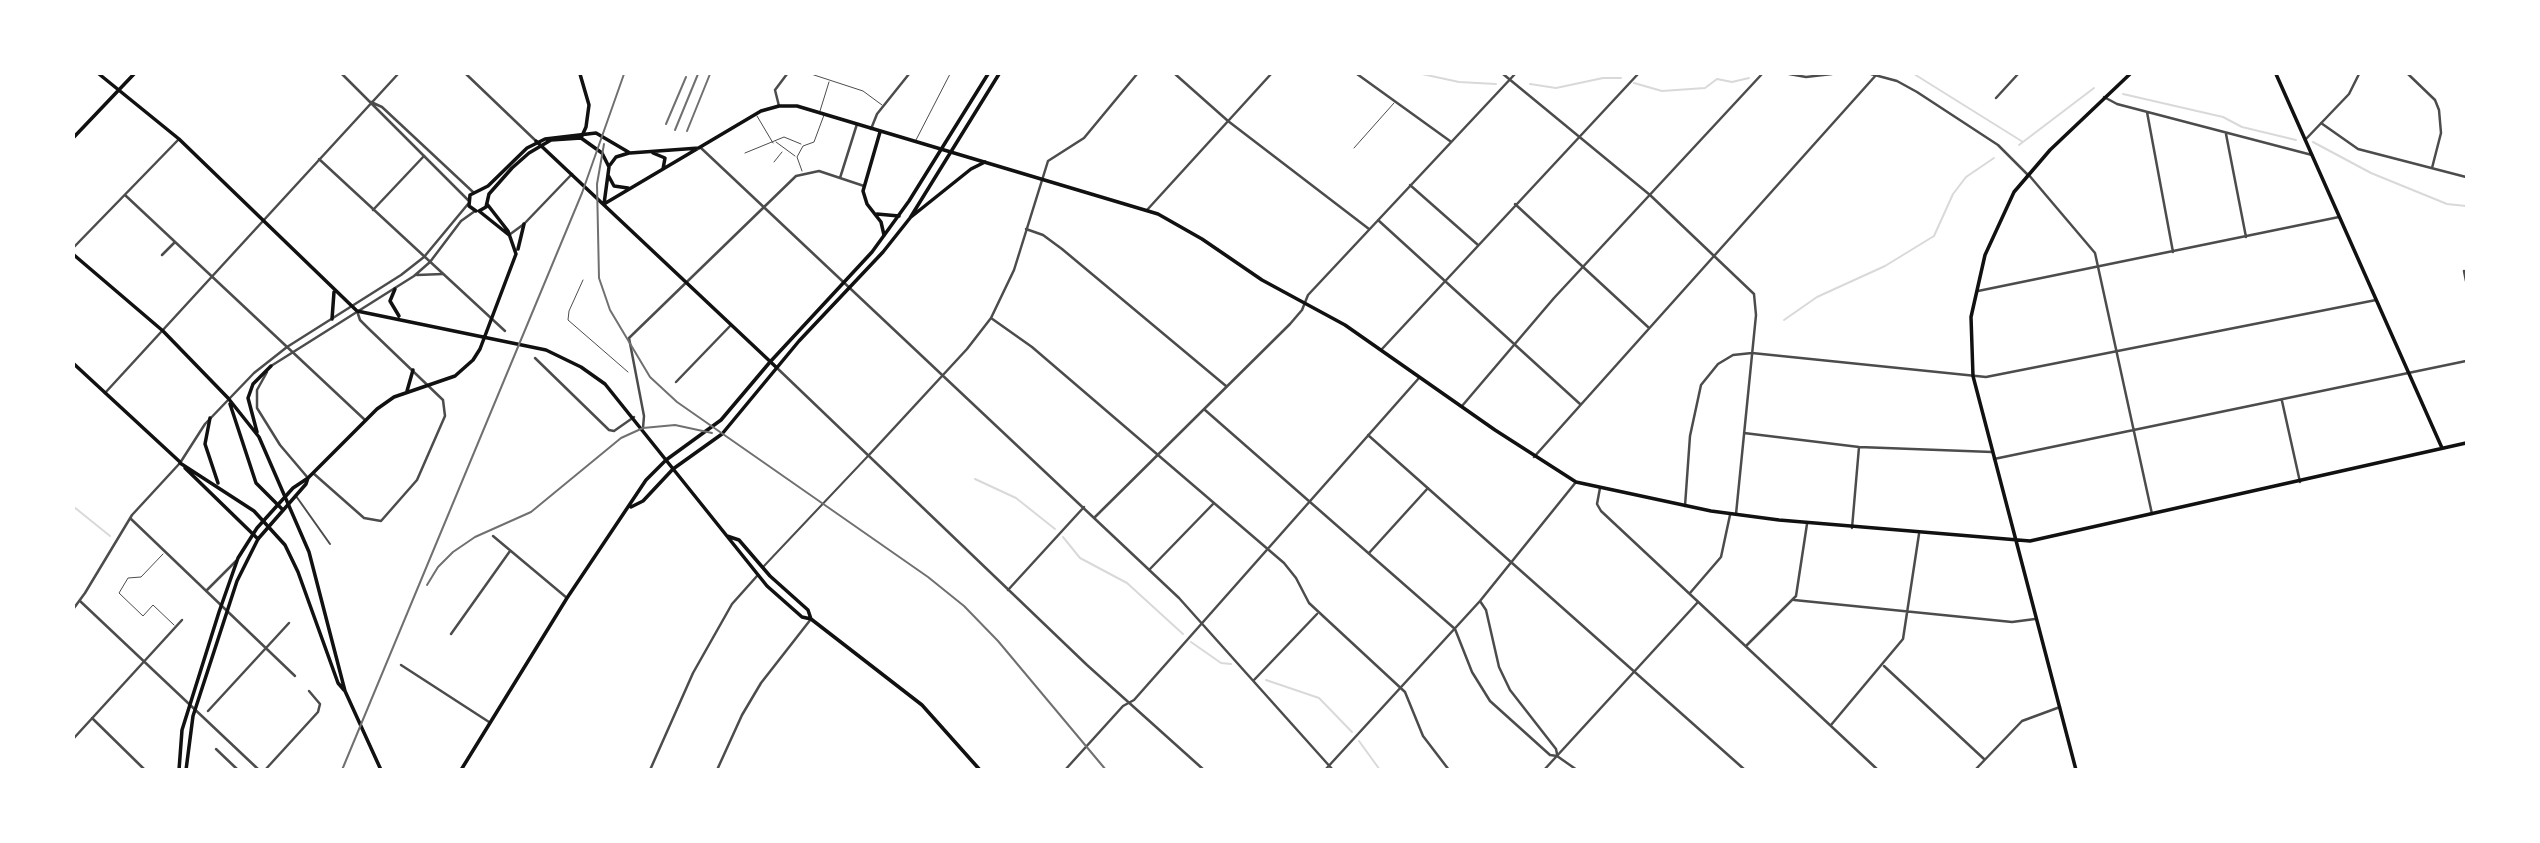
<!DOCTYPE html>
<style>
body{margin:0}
#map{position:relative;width:2540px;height:843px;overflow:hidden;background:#fff;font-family:"PT Sans Narrow",sans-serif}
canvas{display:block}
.frame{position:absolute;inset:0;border:75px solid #fff;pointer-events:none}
</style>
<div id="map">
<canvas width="2540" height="843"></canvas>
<div class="frame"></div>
</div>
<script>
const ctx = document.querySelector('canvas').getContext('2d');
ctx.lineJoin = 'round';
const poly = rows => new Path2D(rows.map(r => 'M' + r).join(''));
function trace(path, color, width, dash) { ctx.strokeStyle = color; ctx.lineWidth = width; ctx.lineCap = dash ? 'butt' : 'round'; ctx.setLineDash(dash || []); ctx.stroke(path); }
trace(poly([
 [1422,74,1459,82,1496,84],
 [1914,74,2023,142],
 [1634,83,1662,91,1705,88,1717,79,1732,82,1749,78],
 [1530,84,1556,88,1603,78,1621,78],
 [2123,94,2223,117,2242,127,2296,140],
 [2313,142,2371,173,2447,204,2466,206],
 [2019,145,2094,88],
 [1784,320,1817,297,1885,266,1934,236,1953,194,1966,177,1994,158],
 [975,479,1016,498,1055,529],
 [74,507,110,536],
 [1063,537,1080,558,1127,583,1183,634],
 [1191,642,1221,663,1231,664],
 [1266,680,1319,698,1352,732],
 [1359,741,1380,770]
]), '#d9d9d9', 2);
trace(poly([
 [811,74,863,91,882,105],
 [820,111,829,82],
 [757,116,773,143],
 [916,140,950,74],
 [776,142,795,156],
 [1354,148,1394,103],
 [745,153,784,137,801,144],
 [774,162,782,152],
 [802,171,797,157,803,146,814,142,824,115],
 [583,280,569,311,568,320,628,372],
 [163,554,141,577,128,578,119,593,143,616,153,605,174,625]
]), '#4c4c4c', 1);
trace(poly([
 [296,496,330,544],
 [764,566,868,456]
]), '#4c4c4c', 2);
trace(poly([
 [1175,74,1228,121,1369,229],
 [1357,74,1450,141],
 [1503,74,1650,195,1754,294,1756,315,1736,514],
 [2408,74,2435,100,2439,110,2441,133,2432,168],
 [2104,97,2117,104,2312,155],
 [1996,98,2018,74],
 [2147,112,2173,252],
 [2321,123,2358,149,2466,177],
 [871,129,877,114,909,74],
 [2226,134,2246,237],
 [2305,140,2349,94,2359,74],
 [701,148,1179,598,1333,770],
 [319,159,505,331],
 [2028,174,2095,253,2152,514],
 [840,178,857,124],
 [1410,185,1478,245],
 [125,195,365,420],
 [1515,204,1648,327],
 [373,210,424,156],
 [1147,210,1271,74],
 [1378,220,1580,404],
 [1026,229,1043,235,1062,249,1226,386],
 [509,235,524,224,572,174],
 [74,247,179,139],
 [162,255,175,242],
 [2464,271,2466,281],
 [1978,291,2339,217],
 [991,318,1032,347,1284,563,1296,578,1309,603,1405,692,1423,736,1449,770],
 [1382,349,1638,74],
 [535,358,609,430,614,431,634,417],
 [676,382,731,325],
 [2282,401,2300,482],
 [1462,406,1554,298,1762,74],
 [1205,410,1455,629,1472,672,1490,701,1550,755,1557,756,1577,770],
 [643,428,644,416,629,338,796,176,819,171,864,186],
 [1744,433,1859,447,1992,452],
 [1368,435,1745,770],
 [869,455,967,349,991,318,1014,270,1048,161,1084,138,1137,74],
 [1534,457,1877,74],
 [1994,459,2466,361],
 [313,473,364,518,381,521,417,480,445,416,443,400,368,328,360,320,357,311],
 [1685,506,1690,436,1701,385,1718,364,1733,355,1752,353,1986,377,2376,300],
 [130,518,295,676],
 [1094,518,1290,324,1302,310,1308,295,1515,74],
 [1852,528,1859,447],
 [493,536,567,598],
 [1369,553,1428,488],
 [1149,570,1214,503],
 [1008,590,1084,507],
 [206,591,236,561],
 [1690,593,1721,557,1730,515],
 [1794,600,2012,622,2035,619],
 [80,601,259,770],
 [1480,601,1486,610,1499,667,1510,690,1556,749,1557,754],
 [74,608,85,593,132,515,180,463],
 [451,634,510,551],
 [1746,646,1796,596,1807,524],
 [401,665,489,722],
 [1884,666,1984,759],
 [1254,680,1317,614],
 [208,711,289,623],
 [92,718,145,770],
 [1831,725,1903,639,1919,534],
 [74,738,182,620],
 [216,749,238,770],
 [265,770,318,712,320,704,309,691],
 [650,770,693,673,732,604,757,576],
 [717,770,742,715,761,683,811,619],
 [1065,770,1123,706,1134,700,1419,378],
 [1325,770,1480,601,1576,482],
 [1544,770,1698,602],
 [1605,770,1614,770],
 [1975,770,2022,721,2060,707]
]), '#4c4c4c', 2.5);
trace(poly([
 [342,74,468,200],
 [466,74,536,141],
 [1789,74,1806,77,1832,74],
 [1871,74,1897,81,1917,92,1998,145,2027,174],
 [371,102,382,107,473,192],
 [779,106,775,90,787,74],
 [417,275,443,274],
 [271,366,414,276,430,262,461,221,475,211],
 [776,367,1087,665,1204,770],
 [267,372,257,390,257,408,280,445,308,478],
 [105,393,398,74],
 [180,463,205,424,254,373,287,347,401,275,424,257,468,204],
 [1600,488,1597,504,1601,511,1878,770]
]), '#4c4c4c', 2.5);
trace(poly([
 [99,74,179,139,357,311,546,350,581,367,605,384,767,586,802,617,811,619,922,705,980,770],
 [580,74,589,105,586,127,581,138],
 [2276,74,2442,448],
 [880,132,863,191,867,204,881,222,884,235],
 [74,137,134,74],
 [536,141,776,367],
 [653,153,665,158,663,169],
 [610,165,616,157,629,153],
 [608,175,614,186,628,188],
 [604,204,761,111,779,106,797,106,1158,214,1202,239,1262,280,1345,325,1495,430,1576,482,1711,511,1779,520,2030,541,2466,443],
 [476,211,469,206,470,195,488,186,527,148,545,139,596,133,630,153,699,148],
 [877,214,899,216],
 [509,235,479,211,486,207,489,194,512,168,529,153,551,140,581,138,602,153,609,167,604,204],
 [518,249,524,224],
 [395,289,390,301,399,316],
 [332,319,334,292],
 [407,391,413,370],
 [727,536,739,540,770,576,808,610,811,619],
 [179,770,182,730,219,612,238,558,257,528,293,488,308,478,377,409,394,397,455,376,473,360,480,349,516,254,508,231,487,204],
 [186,770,193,716,237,581,258,539,306,484,308,478],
 [2076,770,1973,376,1971,317,1985,255,2014,192,2050,150,2130,74]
]), '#111', 3.5);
trace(poly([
 [911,217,971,169,985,162],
 [74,255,163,331,228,398,259,437,309,552,345,691,381,770],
 [74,364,180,462],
 [230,404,256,483,283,510],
 [210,418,205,444,218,483],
 [257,432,248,398,253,384,271,366],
 [180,463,254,511,285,545,298,572,338,683,344,690],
 [185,468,258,539],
 [631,507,643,501,673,469,722,434,799,341,883,252,910,218,999,74],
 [461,770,567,598,646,480,666,460,721,420,770,362,872,252,909,201,988,74]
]), '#111', 3.5);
trace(poly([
 [666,124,686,77],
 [675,130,698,74],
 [687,131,710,74],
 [604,144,597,184,599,278,610,310,650,377,677,402,928,577,964,606,998,641,1106,770],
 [427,585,438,567,453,552,475,537,531,512,621,438,643,428,675,425,712,433],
 [342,770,582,193,624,74]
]), '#707070', 2);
</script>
